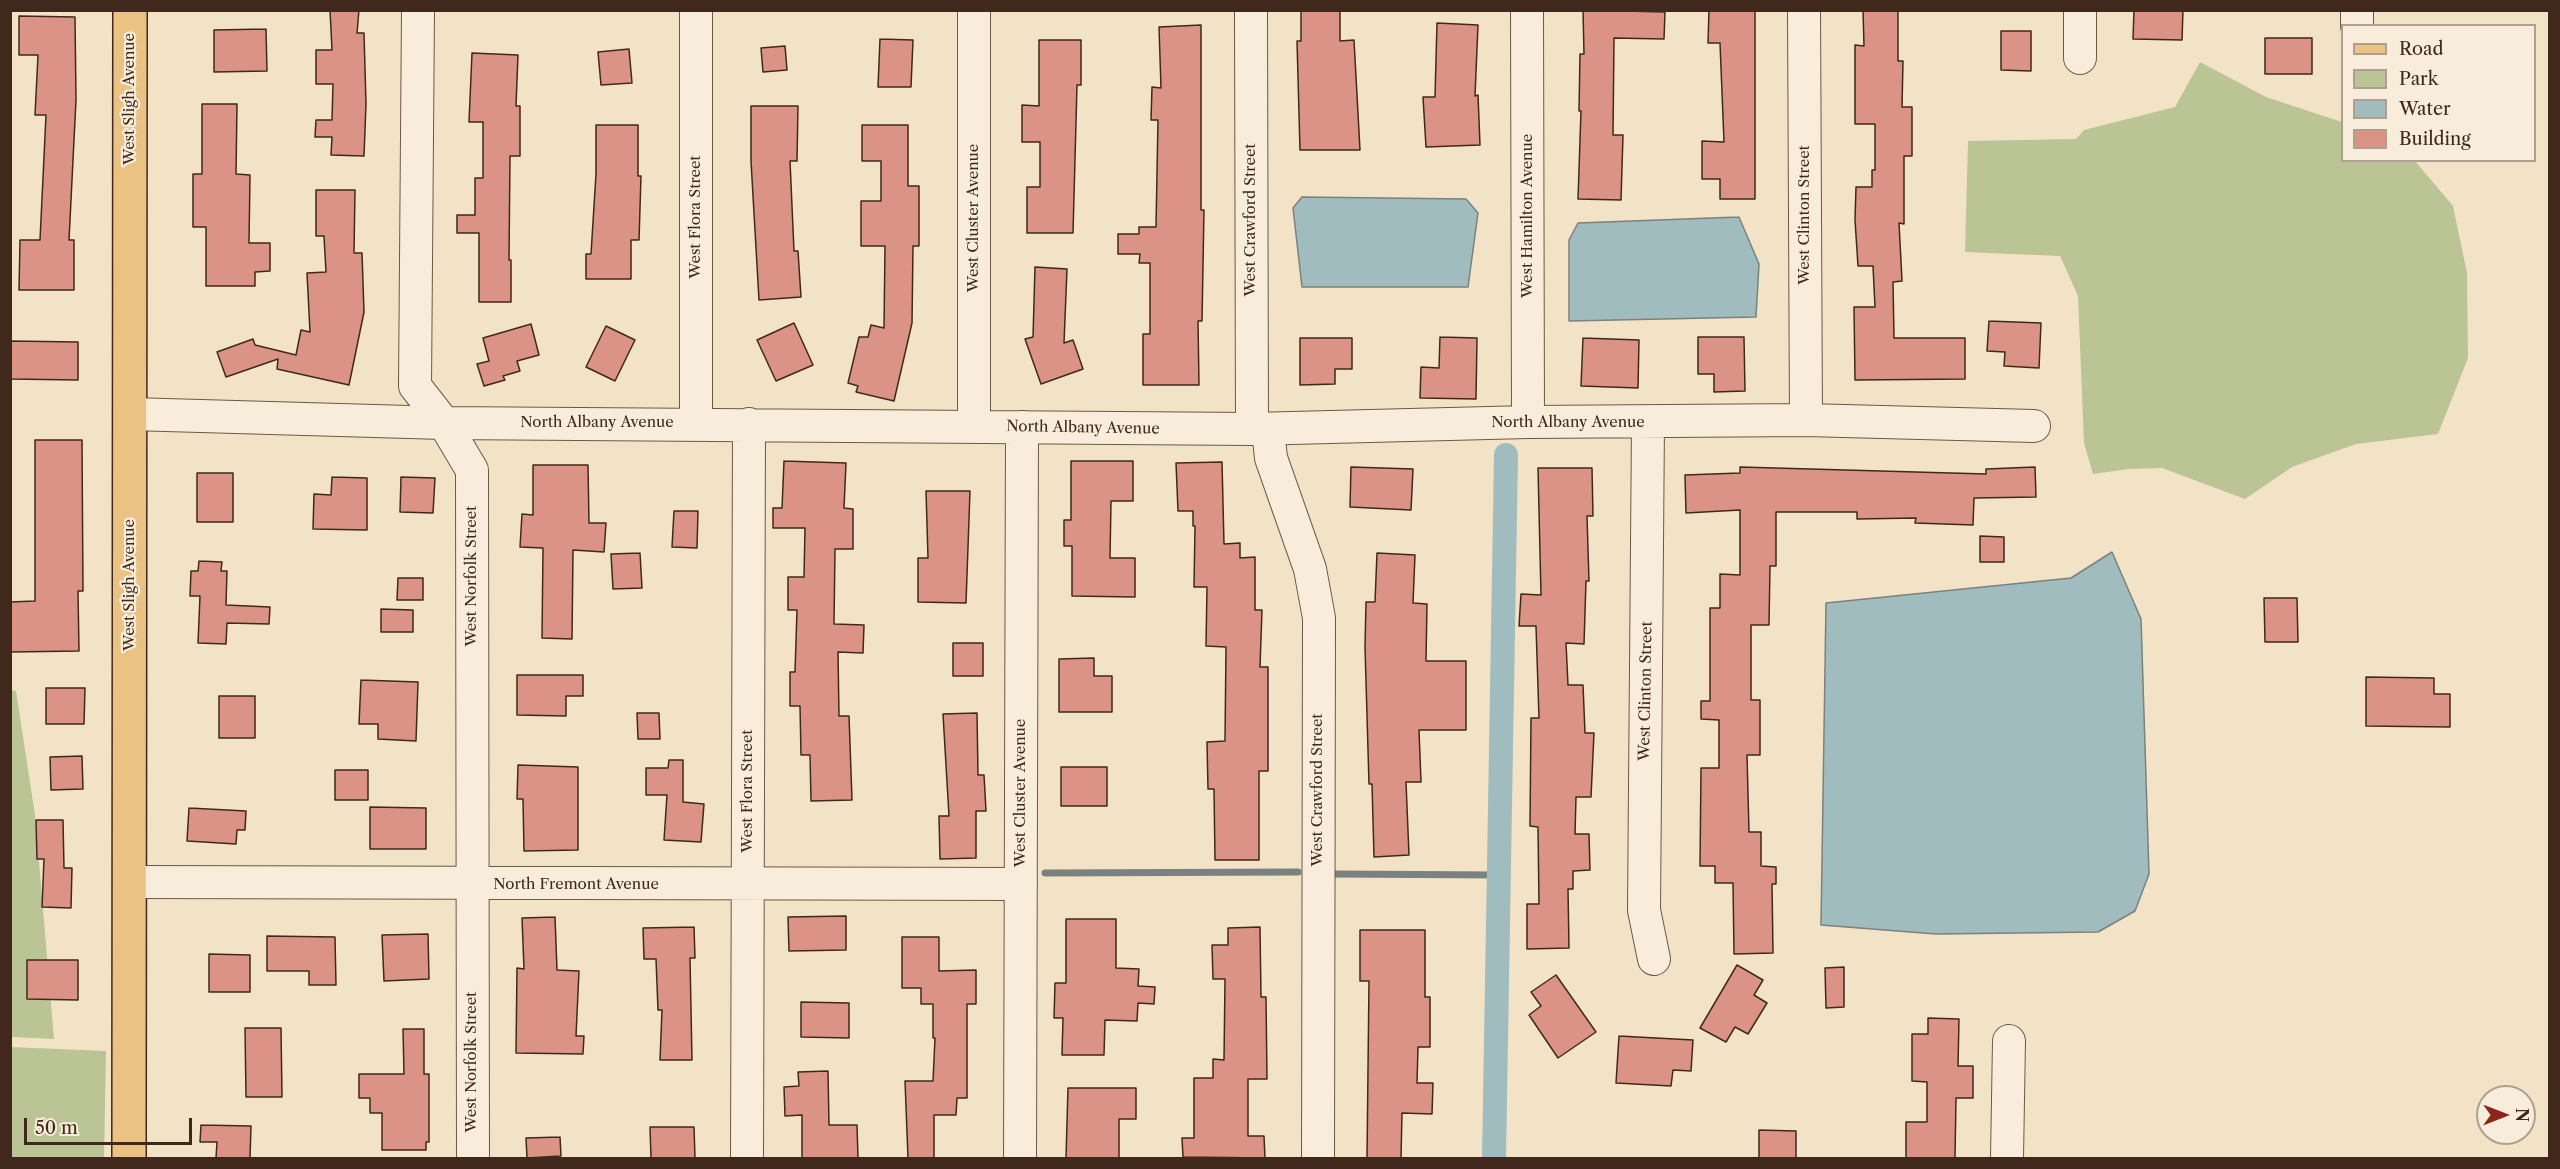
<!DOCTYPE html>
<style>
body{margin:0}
#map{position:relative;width:2560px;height:1169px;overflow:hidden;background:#f3e3c6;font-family:"Libre Caslon Text",serif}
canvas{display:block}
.frame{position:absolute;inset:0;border:12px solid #40291c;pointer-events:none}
.legend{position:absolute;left:2341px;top:24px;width:195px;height:138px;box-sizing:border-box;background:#f7edda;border:2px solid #ae9f8e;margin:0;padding:8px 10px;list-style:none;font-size:18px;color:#40291c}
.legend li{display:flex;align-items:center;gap:12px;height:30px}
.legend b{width:30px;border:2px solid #ae9f8e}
.north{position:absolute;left:2476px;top:1085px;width:60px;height:60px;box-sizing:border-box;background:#f7edda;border:2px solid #ae9f8e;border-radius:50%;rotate:90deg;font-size:16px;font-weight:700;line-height:24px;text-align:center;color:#40291c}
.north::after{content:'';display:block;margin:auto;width:21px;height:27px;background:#8f2418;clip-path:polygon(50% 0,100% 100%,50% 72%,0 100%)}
.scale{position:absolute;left:24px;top:1118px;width:168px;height:27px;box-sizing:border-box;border:3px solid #40291c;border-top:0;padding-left:8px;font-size:18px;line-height:21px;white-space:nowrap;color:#40291c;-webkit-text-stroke:4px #f7edda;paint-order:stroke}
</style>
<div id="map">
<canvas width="2560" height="1169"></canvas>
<div class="frame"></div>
<ul class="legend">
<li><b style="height:8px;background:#eac283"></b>Road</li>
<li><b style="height:16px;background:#bbc495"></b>Park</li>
<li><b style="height:16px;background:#a0bcbf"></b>Water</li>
<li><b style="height:16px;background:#db9386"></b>Building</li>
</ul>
<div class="north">N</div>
<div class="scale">50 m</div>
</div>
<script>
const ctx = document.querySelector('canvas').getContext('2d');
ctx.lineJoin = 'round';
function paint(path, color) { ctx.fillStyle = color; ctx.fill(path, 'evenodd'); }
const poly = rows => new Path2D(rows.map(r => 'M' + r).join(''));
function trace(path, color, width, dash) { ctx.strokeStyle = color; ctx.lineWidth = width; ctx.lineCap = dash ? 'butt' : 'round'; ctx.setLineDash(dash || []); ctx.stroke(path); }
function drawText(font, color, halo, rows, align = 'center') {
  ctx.font = font + ' "Libre Caslon Text",serif'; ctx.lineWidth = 4.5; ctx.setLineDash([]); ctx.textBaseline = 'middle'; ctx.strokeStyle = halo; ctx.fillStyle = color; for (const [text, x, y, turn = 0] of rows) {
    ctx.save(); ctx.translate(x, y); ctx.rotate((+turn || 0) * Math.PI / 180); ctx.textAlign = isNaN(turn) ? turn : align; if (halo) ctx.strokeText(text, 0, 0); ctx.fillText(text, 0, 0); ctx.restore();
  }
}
paint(poly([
 [2200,62,2266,97,2342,122,2342,160,2415,161,2453,206,2467,273,2468,358,2438,434,2356,444,2292,467,2245,499,2162,468,2128,469,2093,474,2084,443,2078,296,2060,256,1965,252,1968,141,2076,139,2084,130,2175,107],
 [10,690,16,691,35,815,54,1039,12,1037],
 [10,1047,106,1051,104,1158,11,1158]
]), '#bbc495');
const water = poly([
 [1302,197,1466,199,1478,213,1468,287,1302,287,1293,208,1302,197],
 [1739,217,1759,264,1756,317,1569,321,1569,240,1578,223,1739,217],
 [2112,552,2141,619,2149,874,2135,911,2098,932,1936,934,1821,925,1826,603,2071,578,2112,552]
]);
paint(water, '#a0bcbf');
trace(water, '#7a817e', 1.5);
trace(poly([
 [1045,873,1298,872],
 [1333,874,1497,875]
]), '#7a817e', 7);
trace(poly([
 [1494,1158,1506,455]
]), '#a0bcbf', 24);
const building = poly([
 [330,10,359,10,357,33,364,33,366,104,364,156,331,155,332,137,315,137,316,120,332,120,333,84,316,84,316,50,332,50,330,10],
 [1301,10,1340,10,1340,41,1354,40,1360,150,1300,150,1297,41,1301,41,1301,10],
 [1583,10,1665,12,1664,39,1614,38,1613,135,1623,135,1621,200,1578,199,1581,111,1579,111,1580,54,1584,54,1583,10],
 [1709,10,1755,10,1755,199,1720,199,1720,179,1702,179,1702,141,1724,142,1720,43,1708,43,1709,10],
 [1863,10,1898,10,1898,61,1903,61,1902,107,1912,107,1912,156,1904,156,1904,224,1899,223,1902,281,1893,282,1894,338,1965,338,1965,379,1855,380,1854,307,1875,307,1873,266,1858,266,1855,220,1856,187,1872,187,1872,170,1875,170,1875,124,1855,124,1855,45,1864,46,1863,10],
 [2134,10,2183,10,2182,40,2133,39,2134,10],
 [19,16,75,17,76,100,69,240,74,240,74,290,19,290,20,240,40,240,46,115,35,115,38,55,19,55,19,16],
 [1437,23,1478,25,1475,96,1478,95,1480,145,1426,147,1423,97,1435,97,1437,23],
 [1201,25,1201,210,1204,210,1202,321,1198,321,1199,385,1143,385,1143,334,1150,334,1150,263,1139,263,1140,254,1118,254,1118,234,1139,234,1139,227,1156,227,1158,120,1151,120,1152,87,1161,88,1159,27,1201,25],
 [266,29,267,71,214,72,214,30,266,29],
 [2001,31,2031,31,2031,71,2001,70,2001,31],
 [2265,38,2312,38,2312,74,2265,74,2265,38],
 [880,39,913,40,911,87,878,87,880,39],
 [1039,40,1081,40,1081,85,1077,85,1073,233,1027,233,1027,187,1040,187,1040,142,1022,142,1022,105,1039,106,1039,40],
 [785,46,787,70,763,72,761,48,785,46],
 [629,49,632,83,601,85,598,52,629,49],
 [472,53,518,55,516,106,520,106,520,156,510,156,509,260,511,260,511,302,479,302,479,233,457,233,457,215,475,215,475,178,483,178,483,122,469,122,472,53],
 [202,104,237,104,236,174,250,175,249,243,270,243,270,271,255,272,255,286,206,286,206,227,193,227,193,174,202,174,202,104],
 [751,106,798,106,797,161,790,161,794,251,798,251,801,297,759,300,751,161,751,106],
 [596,125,638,125,638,176,641,176,639,240,631,240,631,279,586,279,586,254,591,254,596,174,596,125],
 [862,125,908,125,908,186,919,186,919,246,913,246,912,323,894,401,856,392,858,386,848,383,859,337,868,337,871,325,884,328,885,246,861,246,861,201,881,201,881,161,862,161,862,125],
 [316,190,355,190,354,253,362,253,364,312,349,385,277,369,278,359,226,377,217,352,253,339,255,345,296,355,301,330,310,332,307,273,326,272,324,236,316,236,316,190],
 [1035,267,1067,269,1064,343,1073,340,1083,369,1041,384,1025,339,1033,337,1035,267],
 [1989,321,2041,323,2039,368,2004,366,2005,352,1987,351,1989,321],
 [794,323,813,365,776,381,757,340,794,323],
 [531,324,539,355,517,361,520,371,503,376,505,380,484,386,477,364,489,361,483,338,531,324],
 [606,326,635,340,615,381,586,367,606,326],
 [1440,337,1477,338,1476,399,1420,398,1421,367,1439,368,1440,337],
 [1698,337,1744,337,1745,391,1714,392,1714,374,1698,374,1698,337],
 [1300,338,1352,338,1352,369,1335,369,1335,384,1300,385,1300,338],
 [1583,338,1639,340,1638,388,1581,386,1583,338],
 [10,341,78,342,78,380,10,379,10,341],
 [35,440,82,440,83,591,78,591,79,651,10,652,10,602,35,601,35,440],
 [784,461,846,463,844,508,853,509,853,549,835,549,834,624,864,625,863,653,838,652,839,716,849,716,852,800,811,801,810,755,801,755,800,706,790,706,790,672,795,672,797,610,788,610,788,577,804,577,805,528,773,528,773,508,782,508,784,461],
 [1071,461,1133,461,1133,501,1111,501,1110,558,1135,558,1135,597,1072,596,1072,546,1064,546,1064,520,1071,520,1071,461],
 [1222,462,1224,544,1240,543,1240,558,1255,557,1255,610,1262,610,1260,667,1268,667,1268,771,1259,771,1259,860,1215,860,1214,789,1208,789,1207,742,1225,741,1226,647,1206,646,1207,587,1194,587,1195,526,1193,526,1193,511,1178,511,1176,463,1222,462],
 [533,465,588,465,589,523,606,523,604,552,573,550,572,639,542,638,543,548,520,547,522,514,533,515,533,465],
 [1351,467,1413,469,1411,510,1350,507,1351,467],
 [1740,467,1986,474,1986,469,2035,467,2036,497,1974,498,1973,525,1915,523,1916,518,1857,519,1857,512,1776,512,1776,566,1770,566,1769,625,1751,625,1751,700,1760,700,1760,755,1747,755,1749,832,1761,832,1761,866,1776,867,1776,884,1772,884,1773,953,1734,954,1733,883,1715,883,1715,866,1700,866,1701,768,1719,768,1719,720,1701,719,1701,701,1710,701,1710,608,1720,608,1720,574,1740,575,1740,510,1686,513,1685,475,1740,473,1740,467],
 [1538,468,1592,468,1593,516,1587,516,1589,581,1586,581,1584,644,1566,643,1568,685,1583,685,1585,733,1594,733,1591,797,1576,797,1575,834,1589,834,1590,870,1573,871,1573,889,1568,889,1569,948,1527,949,1527,904,1539,904,1538,827,1530,826,1531,718,1539,718,1536,626,1519,626,1521,594,1541,595,1538,468],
 [197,473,233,473,233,522,197,522,197,473],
 [332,477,367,478,367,530,313,529,314,494,331,495,332,477],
 [401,477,435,478,433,513,400,512,401,477],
 [926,491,970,491,966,603,918,602,918,558,928,558,926,491],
 [674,511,698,511,697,548,672,547,674,511],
 [1980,536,2004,537,2004,562,1980,562,1980,536],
 [640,553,642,588,613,589,611,554,640,553],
 [1377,553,1415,555,1413,603,1427,604,1426,661,1466,661,1466,730,1419,730,1421,782,1406,782,1409,855,1374,857,1372,784,1369,784,1365,647,1366,602,1375,602,1377,553],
 [199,561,222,562,221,571,227,571,226,605,270,607,269,624,227,623,226,644,198,643,200,596,190,596,191,571,198,571,199,561],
 [398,578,423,578,423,600,397,600,398,578],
 [2264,598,2297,598,2298,642,2265,642,2264,598],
 [381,609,413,610,413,632,381,632,381,609],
 [953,643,983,643,983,676,953,676,953,643],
 [1094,658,1094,676,1112,676,1112,712,1059,712,1059,659,1094,658],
 [517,675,583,675,583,696,566,696,566,716,517,715,517,675],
 [2366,677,2434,678,2434,694,2450,694,2450,727,2366,726,2366,677],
 [361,680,418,682,416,741,378,739,378,724,359,724,361,680],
 [46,688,85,688,84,724,46,724,46,688],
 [219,696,255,696,255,738,219,738,219,696],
 [637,713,659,713,660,739,638,739,637,713],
 [977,713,978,775,984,775,986,811,976,811,976,858,940,859,939,816,949,816,943,714,977,713],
 [82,756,83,789,51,790,50,757,82,756],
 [669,760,683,760,683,802,704,804,701,842,664,840,667,795,646,795,646,768,668,768,669,760],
 [518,765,578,767,578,850,524,851,523,799,517,799,518,765],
 [1061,767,1107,767,1107,806,1061,806,1061,767],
 [335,770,368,770,368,800,335,800,335,770],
 [370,807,426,808,426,849,370,849,370,807],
 [189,808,246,811,245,830,237,830,236,844,187,841,189,808],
 [36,820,63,820,64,868,72,868,71,908,42,907,44,859,37,859,36,820],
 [846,916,846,950,789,951,788,917,846,916],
 [555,917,557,970,579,971,576,1036,584,1036,583,1054,516,1053,517,968,524,969,522,918,555,917],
 [1066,919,1116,919,1116,968,1139,969,1138,986,1155,987,1154,1004,1138,1003,1137,1021,1105,1020,1104,1055,1062,1055,1063,1018,1054,1018,1055,983,1066,983,1066,919],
 [694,927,695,958,690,958,692,1060,660,1060,662,1010,658,1010,656,959,644,959,643,928,694,927],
 [1260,927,1261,997,1266,997,1267,1079,1248,1079,1248,1136,1264,1136,1265,1158,1183,1157,1182,1138,1194,1138,1194,1078,1213,1078,1213,1059,1224,1060,1225,979,1213,979,1212,945,1228,945,1228,928,1260,927],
 [1360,930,1425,930,1425,997,1430,997,1430,1047,1418,1047,1417,1083,1433,1083,1432,1114,1402,1113,1401,1158,1367,1158,1369,981,1360,981,1360,930],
 [428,934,429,979,384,981,382,935,428,934],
 [267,936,335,937,336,985,309,985,309,971,267,971,267,936],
 [902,937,939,937,939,971,976,970,976,1004,967,1004,967,1098,957,1098,956,1115,934,1115,934,1158,908,1158,905,1081,933,1081,935,1038,933,1038,933,1004,921,1004,921,988,902,988,902,937],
 [209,954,250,955,250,992,209,992,209,954],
 [27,960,78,960,78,1000,27,999,27,960],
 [1737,965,1763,980,1754,995,1767,1003,1748,1034,1735,1027,1726,1042,1700,1028,1737,965],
 [1844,967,1844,1007,1826,1008,1825,968,1844,967],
 [1556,975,1596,1032,1558,1058,1529,1015,1541,1006,1531,992,1556,975],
 [801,1002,849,1003,849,1038,801,1037,801,1002],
 [1928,1018,1959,1019,1958,1066,1973,1066,1973,1098,1956,1098,1955,1158,1906,1158,1906,1122,1927,1122,1927,1082,1912,1081,1912,1034,1928,1034,1928,1018],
 [245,1028,281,1028,282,1097,246,1097,245,1028],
 [403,1029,424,1029,424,1074,429,1074,429,1142,426,1142,426,1150,382,1150,382,1113,370,1113,370,1098,359,1098,359,1074,404,1074,403,1029],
 [1619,1036,1693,1040,1691,1071,1673,1070,1671,1086,1616,1083,1619,1036],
 [828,1071,829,1125,857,1125,858,1158,802,1158,802,1115,785,1116,784,1087,799,1086,798,1072,828,1071],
 [1068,1088,1136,1088,1136,1119,1119,1119,1119,1158,1066,1158,1068,1088],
 [201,1125,251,1126,250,1158,216,1158,217,1142,200,1142,201,1125],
 [650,1127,694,1127,695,1158,651,1158,650,1127],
 [1759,1130,1796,1131,1796,1158,1759,1158,1759,1130],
 [560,1137,561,1156,527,1158,526,1138,560,1137]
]);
paint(building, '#db9386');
trace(building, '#40291c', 1.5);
const minor = poly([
 [418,10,415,386,444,423,472,470,473,1158],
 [974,10,974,426],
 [1251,10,1252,429],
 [1527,10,1528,422],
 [1804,10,1806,420],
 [2080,10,2080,58],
 [2357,26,2357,10],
 [131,414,444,423,1252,429,1528,422,1806,420,2034,426],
 [1648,422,1644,910,1654,959],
 [696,423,696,10],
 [1268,429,1271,458,1310,569,1319,618,1318,1158],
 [130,882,1021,884],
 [747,1158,749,424],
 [1020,1158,1022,427],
 [2007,1158,2009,1041]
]);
const major = poly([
 [129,1158,130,10]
]);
trace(minor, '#6d5846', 34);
trace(major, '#40291c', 36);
trace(minor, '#f7edda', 32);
trace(major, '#eac283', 33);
drawText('15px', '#40291c', '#f7edda', [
 ["West Sligh Avenue",130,99,-90],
 ["West Clinton Street",1805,215,-90],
 ["West Hamilton Avenue",1528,216,-90],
 ["West Flora Street",696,217,-90],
 ["West Cluster Avenue",974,218,-90],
 ["West Crawford Street",1251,220,-90],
 ["North Albany Avenue",597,423],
 ["North Albany Avenue",1568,423],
 ["North Albany Avenue",1083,428,1],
 ["West Norfolk Street",472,576,-90],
 ["West Sligh Avenue",130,585,-90],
 ["West Clinton Street",1646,691,-89],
 ["West Crawford Street",1318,790,-90],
 ["West Flora Street",748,791,-90],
 ["West Cluster Avenue",1021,793,-90],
 ["North Fremont Avenue",576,885],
 ["West Norfolk Street",472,1062,-90]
]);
</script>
